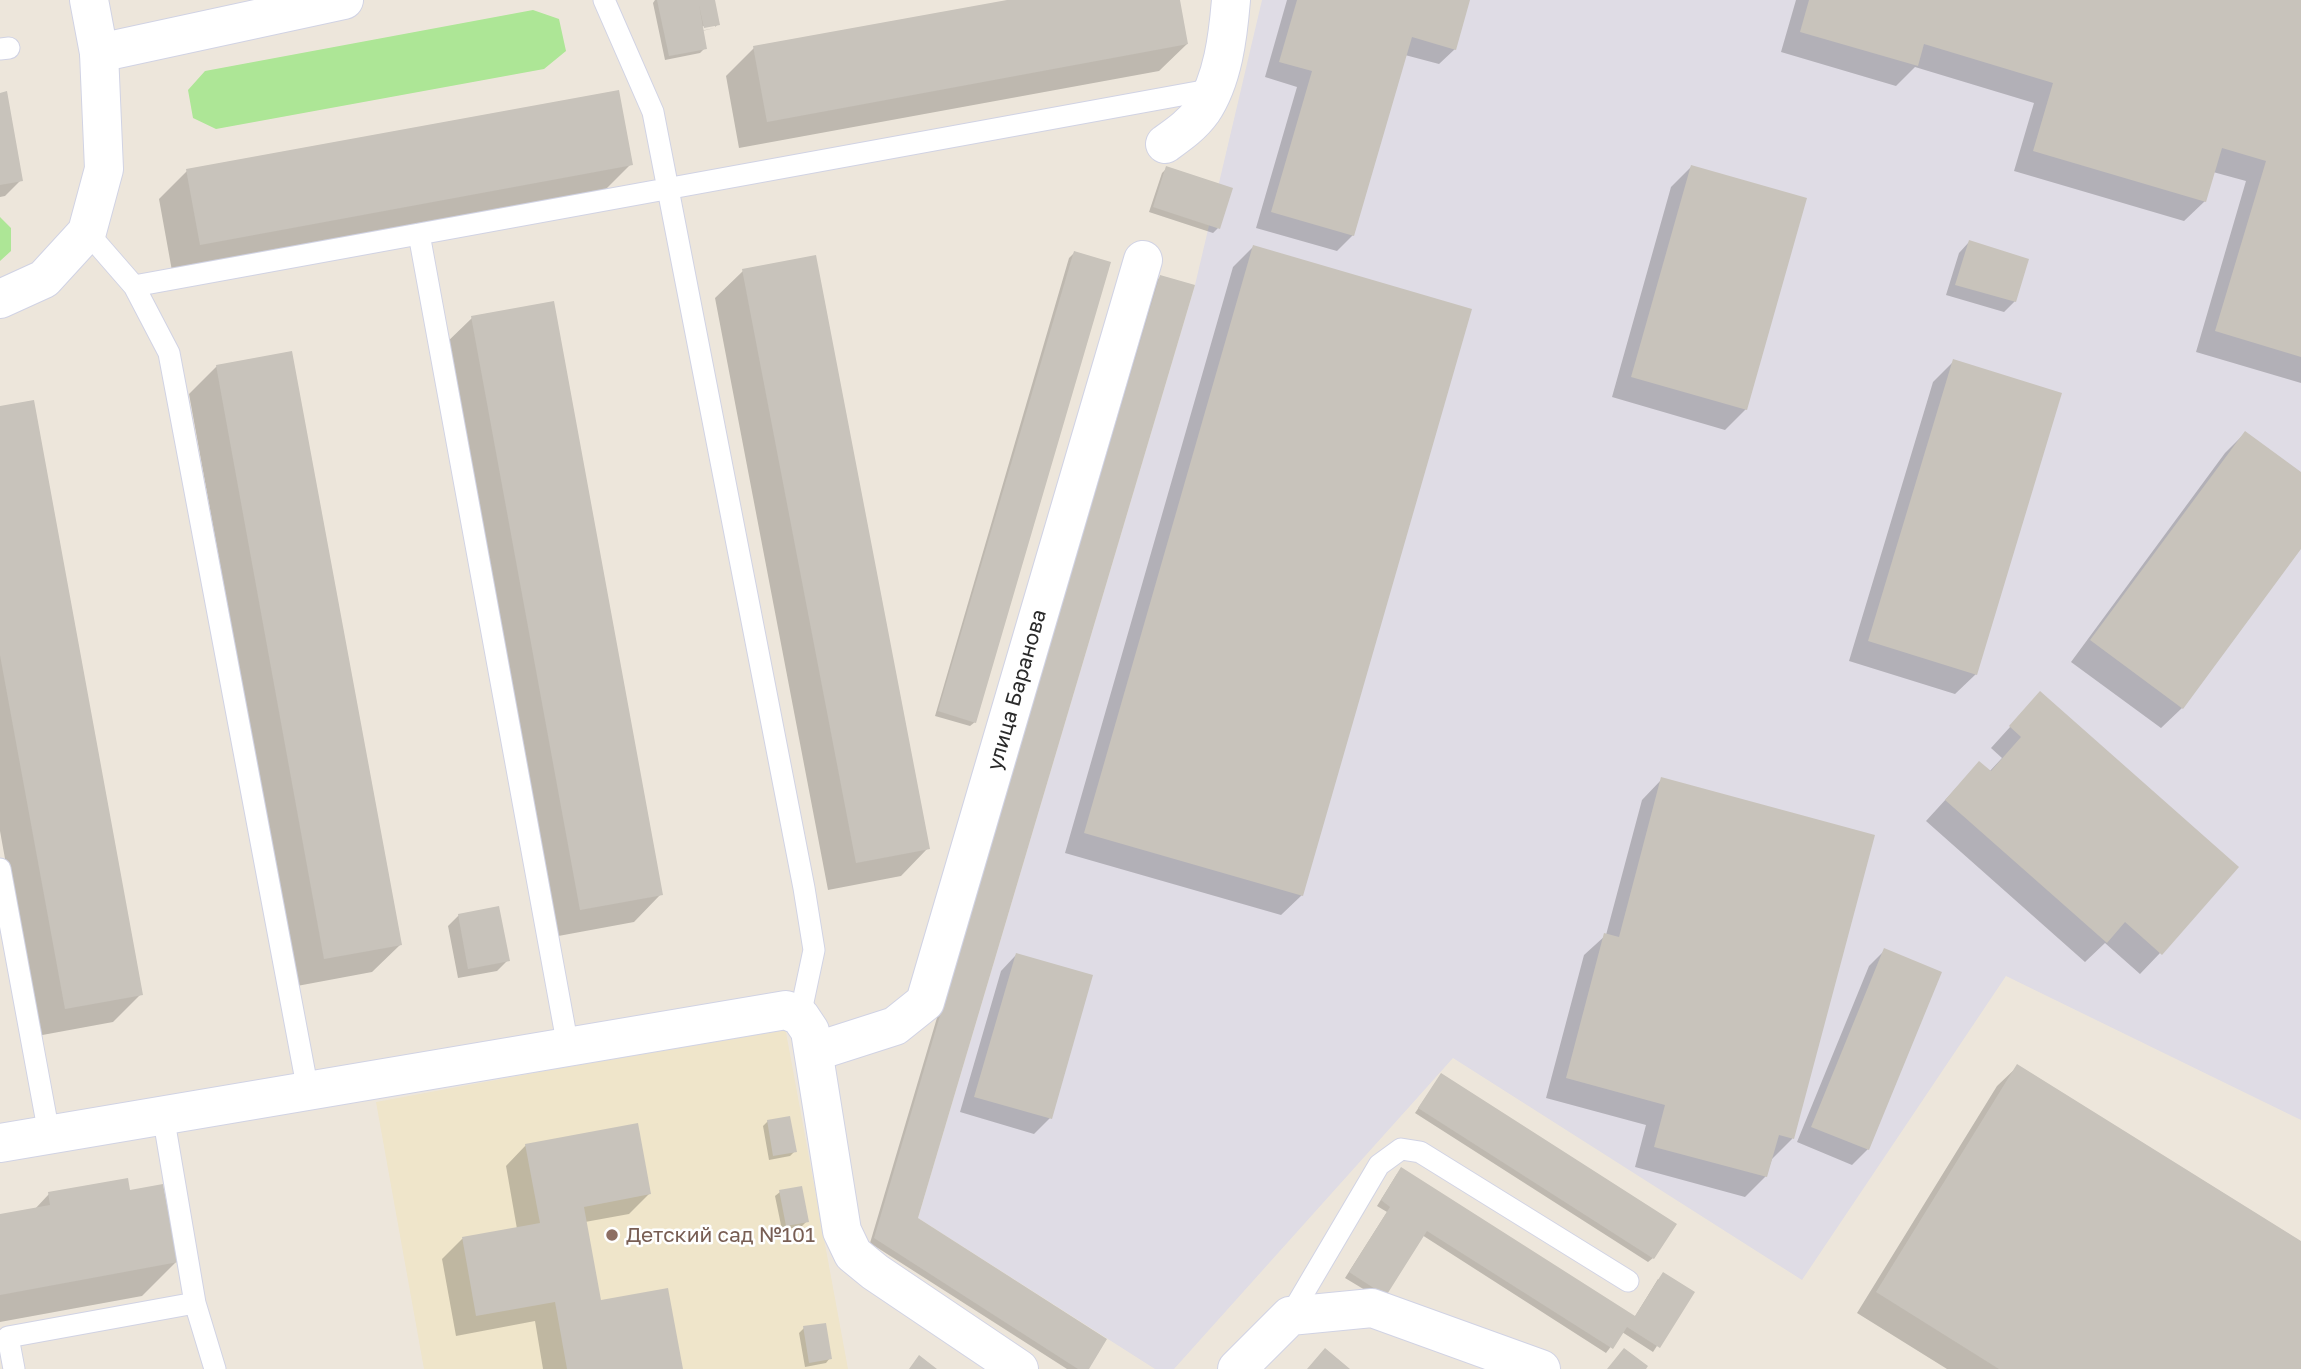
<!DOCTYPE html>
<meta charset="utf-8">
<style>
body{margin:0}
canvas{display:block;background:#ede6db}
</style>
<canvas width="2301" height="1369"></canvas>
<script>
const ctx = document.querySelector('canvas').getContext('2d');
ctx.lineJoin = 'round';
function fill(path, color) { ctx.fillStyle = color; ctx.fill(path, 'evenodd'); }
function strokePath(path, color, width, dash) { ctx.strokeStyle = color; ctx.lineWidth = width; ctx.lineCap = dash ? 'butt' : 'round'; ctx.setLineDash(dash || []); ctx.stroke(path); }
function label(font, color, halo, rows, align = 'center') {
  ctx.font = font + ' "Golos Text",sans-serif'; ctx.lineWidth = 5; ctx.setLineDash([]); ctx.textBaseline = 'middle'; ctx.strokeStyle = halo; ctx.fillStyle = color; for (const [text, x, y, turn = 0] of rows) {
    ctx.save(); ctx.translate(x, y); ctx.rotate((+turn || 0) * Math.PI / 180); ctx.textAlign = isNaN(turn) ? turn : align; if (halo) ctx.strokeText(text, 0, 0); ctx.fillText(text, 0, 0); ctx.restore();
  }
}
const industrial = new Path2D(`
 M 1262,0 L 2301,0 L 2301,1120 L 2006,976 L 1802,1280 L 1453,1058 L 1174,1369 L 1155,1369 L 918,1218 L 1195,285 Z`);
const education = new Path2D(`
 M 785,1027 L 848,1369 L 424,1369 L 376,1102 Z`);
const green = new Path2D(`
 M 533,10 L 559,19 L 566,51 L 544,69 L 216,129 L 193,118 L 188,90 L 205,71 Z
 M 0,217 L 11,228 L 11,251 L 0,261 Z`);
const shadow = new Path2D(`
 M 655,0 L 714,0 L 718,24 L 715,27 L 715,24 L 694,28 L 695,32 L 715,28 L 702,31 L 705,48 L 700,53 L 665,60 L 653,3 Z
 M 1016,0 L 1179,0 L 1187,44 L 1159,71 L 739,148 L 726,76 L 754,48 Z
 M 1287,0 L 1469,0 L 1455,49 L 1439,64 L 1405,55 L 1353,235 L 1337,251 L 1256,228 L 1297,87 L 1265,77 Z
 M 1796,0 L 2301,0 L 2301,383 L 2196,352 L 2246,181 L 2213,172 L 2205,201 L 2184,221 L 2014,171 L 2034,103 L 1915,67 L 1896,86 L 1781,52 Z
 M 0,94 L 21,180 L 5,196 L 0,197 Z
 M 631,164 L 603,192 L 172,271 L 159,199 L 187,171 Z
 M 1691,167 L 1746,409 L 1725,430 L 1612,397 L 1671,187 Z
 M 1167,168 L 1218,228 L 1213,233 L 1149,212 L 1162,173 Z
 M 1969,242 L 2015,301 L 2004,312 L 1946,295 L 1959,253 Z
 M 1253,247 L 1302,895 L 1281,915 L 1065,853 L 1233,267 Z
 M 1074,253 L 975,722 L 970,726 L 935,716 L 1069,258 Z
 M 743,271 L 928,848 L 901,876 L 828,890 L 715,298 Z
 M 1160,277 L 916,1218 L 1087,1369 L 1067,1369 L 870,1243 L 1156,281 Z
 M 472,318 L 661,894 L 634,922 L 553,937 L 444,345 Z
 M 1954,361 L 1976,674 L 1955,694 L 1849,661 L 1933,382 Z
 M 217,366 L 400,945 L 372,972 L 297,986 L 189,394 Z
 M 0,408 L 141,994 L 113,1022 L 37,1036 L 0,831 Z
 M 2245,433 L 2301,474 L 2301,546 L 2182,708 L 2161,728 L 2071,662 L 2225,453 Z
 M 2040,694 L 2160,953 L 2140,974 L 2105,943 L 2085,962 L 1926,821 L 1979,763 L 1989,772 L 2002,758 L 1991,748 Z
 M 1662,779 L 1873,836 L 1792,1139 L 1772,1159 L 1766,1176 L 1745,1197 L 1635,1167 L 1646,1125 L 1546,1098 L 1584,955 L 1606,935 L 1642,800 Z
 M 459,915 L 508,960 L 497,971 L 458,978 L 448,926 Z
 M 1885,950 L 1868,1149 L 1852,1165 L 1797,1142 L 1869,966 Z
 M 1016,955 L 1050,1118 L 1034,1134 L 960,1112 L 1001,971 Z
 M 2018,1066 L 2301,1243 L 2301,1369 L 1947,1369 L 1857,1313 L 1997,1086 Z
 M 1441,1075 L 1653,1258 L 1648,1262 L 1415,1113 Z
 M 768,1121 L 795,1151 L 790,1156 L 769,1160 L 763,1126 Z
 M 526,1145 L 649,1194 L 629,1214 L 585,1222 L 600,1302 L 680,1369 L 543,1369 L 535,1321 L 456,1336 L 442,1259 L 462,1239 L 517,1229 L 506,1166 Z
 M 1397,1174 L 1634,1318 L 1658,1279 L 1692,1293 L 1653,1352 L 1622,1332 L 1606,1353 L 1422,1235 L 1380,1299 L 1345,1278 L 1387,1212 L 1377,1206 Z
 M 129,1192 L 176,1262 L 142,1296 L 0,1322 L 0,1216 L 34,1210 L 49,1194 Z
 M 780,1192 L 807,1221 L 802,1226 L 782,1230 L 775,1196 Z
 M 804,1328 L 830,1358 L 826,1363 L 805,1367 L 799,1333 Z`);
const building = new Path2D(`
 M 657,0 L 715,0 L 720,25 L 704,28 L 699,5 L 707,49 L 669,56 Z
 M 1007,0 L 1180,0 L 1188,44 L 767,122 L 753,46 Z
 M 1297,0 L 1470,0 L 1456,50 L 1412,37 L 1354,236 L 1271,212 L 1312,71 L 1279,62 Z
 M 1809,0 L 2301,0 L 2301,357 L 2215,331 L 2266,161 L 2222,148 L 2206,202 L 2033,151 L 2053,83 L 1924,44 L 1918,66 L 1800,32 Z
 M 619,90 L 633,165 L 200,245 L 186,169 Z
 M 7,91 L 23,181 L 0,185 L 0,93 Z
 M 1691,165 L 1807,198 L 1747,410 L 1631,377 Z
 M 1166,166 L 1233,188 L 1220,229 L 1153,207 Z
 M 1969,240 L 2029,259 L 2016,302 L 1955,285 Z
 M 1253,245 L 1472,309 L 1303,896 L 1084,833 Z
 M 1074,251 L 1111,262 L 976,723 L 938,711 Z
 M 816,255 L 930,849 L 856,863 L 742,269 Z
 M 1160,275 L 1195,285 L 918,1218 L 1107,1339 L 1089,1369 L 1078,1369 L 874,1238 Z
 M 554,301 L 663,895 L 580,910 L 471,316 Z
 M 292,351 L 402,945 L 324,959 L 216,365 Z
 M 1953,359 L 2062,393 L 1977,675 L 1868,641 Z
 M 34,400 L 143,995 L 65,1009 L 0,655 L 0,406 Z
 M 2245,431 L 2301,472 L 2301,549 L 2183,709 L 2090,640 Z
 M 2040,691 L 2239,867 L 2162,955 L 2125,922 L 2107,943 L 1945,800 L 1979,761 L 1991,771 L 2021,737 L 2009,726 Z
 M 1661,777 L 1875,835 L 1794,1139 L 1779,1135 L 1767,1177 L 1654,1147 L 1665,1105 L 1566,1078 L 1604,933 L 1619,937 Z
 M 499,906 L 510,961 L 468,969 L 458,914 Z
 M 1884,948 L 1942,972 L 1869,1150 L 1811,1127 Z
 M 1016,953 L 1093,975 L 1052,1119 L 974,1097 Z
 M 2017,1064 L 2301,1241 L 2301,1369 L 1999,1369 L 1876,1292 Z
 M 1441,1073 L 1677,1224 L 1654,1259 L 1418,1108 Z
 M 790,1116 L 797,1152 L 773,1156 L 767,1120 Z
 M 638,1123 L 651,1194 L 584,1207 L 601,1300 L 668,1288 L 683,1369 L 567,1369 L 555,1302 L 476,1316 L 462,1237 L 540,1223 L 525,1144 Z
 M 1401,1167 L 1635,1316 L 1663,1272 L 1695,1292 L 1660,1348 L 1627,1327 L 1613,1349 L 1427,1231 L 1386,1296 L 1349,1272 L 1390,1207 L 1381,1200 Z
 M 128,1178 L 130,1190 L 163,1184 L 178,1262 L 0,1295 L 0,1214 L 50,1205 L 48,1192 Z
 M 802,1186 L 809,1222 L 786,1226 L 779,1190 Z
 M 826,1323 L 832,1359 L 809,1363 L 803,1326 Z
 M 1325,1348 L 1350,1369 L 1307,1369 Z
 M 1624,1348 L 1648,1366 L 1646,1369 L 1607,1369 Z
 M 919,1355 L 937,1369 L 909,1369 Z`);
const lane = new Path2D(`
 M 604,0 L 653,112 L 804,888 L 814,950 L 800,1016
 M 0,49 L 9,48
 M 87,232 L 134,286 L 169,353 L 308,1091
 M 419,234 L 568,1047
 M 134,286 L 1214,89
 M 0,869 L 49,1134
 M 163,1115 L 195,1303 L 215,1369
 M 1290,1316 L 1379,1165 L 1401,1149 L 1420,1152 L 1628,1281
 M 14,1369 L 8,1337 L 195,1303`);
const street = new Path2D(`
 M 99,53 L 344,0
 M 1165,144 C 1179,134 1192,125 1202,111 C 1223,80 1228,36 1231,0
 M 814,1052 L 895,1026 L 925,1002 L 1143,260
 M 0,1143 L 786,1010 L 800,1016 L 810,1031 L 842,1231 L 853,1254 L 875,1272 L 1019,1369
 M 1237,1369 L 1290,1316 L 1372,1308 L 1541,1369`);
const secondary = new Path2D(`
 M 0,299 L 44,279 L 87,232 L 104,169 L 99,53 L 89,0`);
const markers = [
 [612,1235,7,"#8d6e63"]
];
const streetNames = [
 ["улица Баранова",1017,690,-74]
];
const educationNames = [
 ["Детский сад №101",626,1235]
];
fill(industrial, '#dfdce5');
fill(education, '#efe5ca');
fill(green, '#ade696');
fill(shadow, '#0003');
fill(building, '#c8c3bb');
strokePath(lane, '#d1d3e4', 23);
strokePath(street, '#d1d3e4', 40);
strokePath(secondary, '#d1d3e4', 40);
strokePath(lane, '#fff', 21);
strokePath(street, '#fff', 38);
strokePath(secondary, '#fff', 38);
for (const [x, y, r, color] of markers) { const dot = new Path2D(); dot.arc(x, y, r, 0, 2 * Math.PI); ctx.fillStyle = color; ctx.fill(dot); strokePath(dot, '#fff', 2.5); }
label('21px', '#2a2a2a', '#fff', streetNames);
label('21px', '#785e54', '#fff', educationNames, 'left');
</script>
